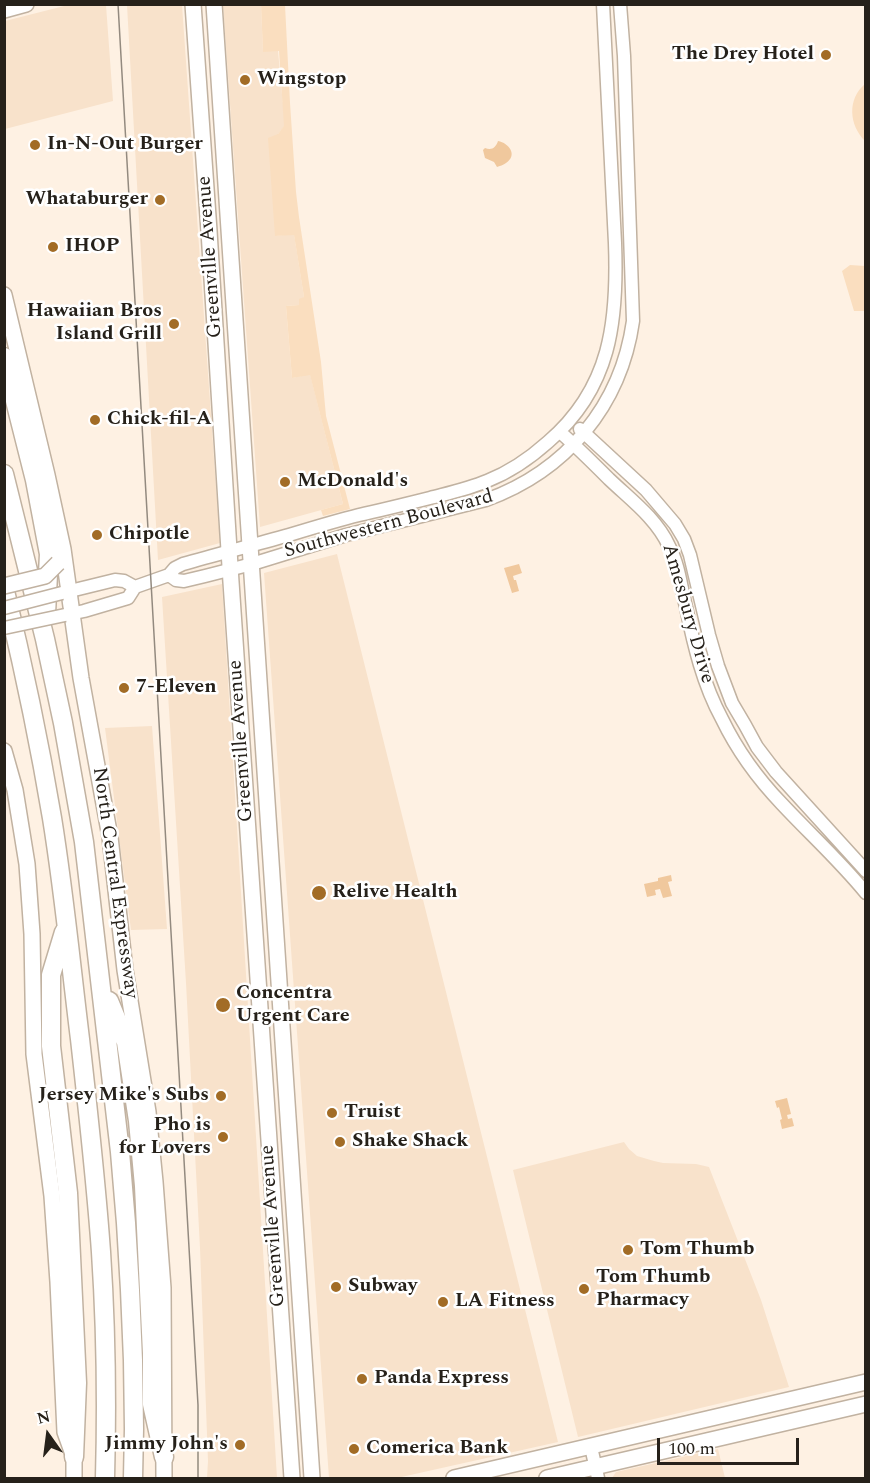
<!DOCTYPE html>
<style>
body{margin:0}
#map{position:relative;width:870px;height:1483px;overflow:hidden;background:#fef1e3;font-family:Spectral,serif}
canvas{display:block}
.frame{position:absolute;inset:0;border:6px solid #26211a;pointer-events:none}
.north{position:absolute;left:18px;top:1405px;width:60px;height:60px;-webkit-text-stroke:4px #fff;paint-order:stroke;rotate:346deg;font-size:16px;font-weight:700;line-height:24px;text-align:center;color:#26211a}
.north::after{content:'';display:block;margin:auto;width:21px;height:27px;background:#26211a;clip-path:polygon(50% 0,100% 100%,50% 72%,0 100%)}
.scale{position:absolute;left:657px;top:1438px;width:142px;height:27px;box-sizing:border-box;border:3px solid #26211a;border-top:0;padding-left:8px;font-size:18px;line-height:21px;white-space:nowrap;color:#26211a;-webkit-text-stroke:4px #fff;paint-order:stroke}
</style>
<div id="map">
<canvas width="870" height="1483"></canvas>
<div class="frame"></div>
<div class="north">N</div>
<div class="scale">100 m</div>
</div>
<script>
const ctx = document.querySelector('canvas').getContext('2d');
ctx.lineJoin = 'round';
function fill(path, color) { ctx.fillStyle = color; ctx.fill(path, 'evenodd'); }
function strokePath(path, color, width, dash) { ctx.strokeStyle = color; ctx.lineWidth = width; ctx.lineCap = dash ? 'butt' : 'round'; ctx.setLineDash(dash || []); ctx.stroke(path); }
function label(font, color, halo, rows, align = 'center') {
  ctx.font = font + ' Spectral,serif'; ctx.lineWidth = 5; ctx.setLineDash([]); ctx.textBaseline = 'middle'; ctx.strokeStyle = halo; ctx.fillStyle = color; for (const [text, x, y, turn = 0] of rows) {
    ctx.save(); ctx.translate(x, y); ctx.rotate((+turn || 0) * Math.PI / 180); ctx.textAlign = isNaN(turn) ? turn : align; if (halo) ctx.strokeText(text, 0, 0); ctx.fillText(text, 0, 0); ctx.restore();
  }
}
const built = new Path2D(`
 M 72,4 L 106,5 L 113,101 L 5,129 L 5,21 Z
 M 127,5 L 182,5 L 220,543 L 158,560 Z
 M 223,5 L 261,5 L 263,51 L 278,51 L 285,126 L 278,134 L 275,236 L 294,234 L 304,297 L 299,305 L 286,306 L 292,378 L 310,374 L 343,504 L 260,527 Z
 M 337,554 L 558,1442 L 397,1478 L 329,1478 L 264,573 Z
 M 222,584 L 277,1478 L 207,1478 L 208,1461 L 200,1248 L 186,983 L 162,597 Z
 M 152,726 L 167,929 L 131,930 L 105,728 Z
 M 624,1142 L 629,1149 L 637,1156 L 654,1161 L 663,1163 L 696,1164 L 709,1167 L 761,1300 L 789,1387 L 578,1437 L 513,1170 Z
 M 718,1449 L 725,1478 L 612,1478 L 616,1472 Z`);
const green = new Path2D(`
 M 261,5 L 285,5 L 290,103 L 296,192 L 299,217 L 321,362 L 326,416 L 350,509 L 323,516 L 321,510 L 343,504 L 310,375 L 292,378 L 286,306 L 299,305 L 299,299 L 304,297 L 294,235 L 275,236 L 268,138 L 278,134 L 284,126 L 279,51 L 263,52 Z
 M 865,84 L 865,141 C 849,125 847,99 865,84 Z
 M 850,265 L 865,266 L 865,311 L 854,311 L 842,271 Z`);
const water = new Path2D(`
 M 498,141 C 509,143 518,155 506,163 C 504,165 499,166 497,167 L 494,162 L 485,158 L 483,150 L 485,148 C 492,151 496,147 498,141 Z
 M 519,564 L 522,573 L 513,576 L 514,580 L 516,580 L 519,591 L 512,593 L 504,568 Z
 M 671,875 L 672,881 L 668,882 L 672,896 L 663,898 L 660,889 L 655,890 L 656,895 L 647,897 L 644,884 L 658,881 L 658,878 Z
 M 787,1098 L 791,1114 L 787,1115 L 788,1119 L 792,1118 L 794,1126 L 782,1129 L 780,1120 L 782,1119 L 779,1107 L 777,1108 L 775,1101 Z`);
const minor = new Path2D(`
 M 580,429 L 646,490 L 675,524 L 684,539 L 690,555 L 709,635 L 718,666 L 732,703 L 745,725 L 757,747 L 776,772 L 866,871
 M 560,432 C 577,447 593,463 609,479 C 631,500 656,518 669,546 C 679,565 681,587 686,607 C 694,646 703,684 722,719 C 737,750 758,779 782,804 C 810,834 840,861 866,893
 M 169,575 L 176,580 L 184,581 L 205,576 L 252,564 L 346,535 L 486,500 C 566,471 621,406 633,321 L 624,56 L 620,4
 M 62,593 L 115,580 L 124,581 L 135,587
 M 65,615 L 84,611 L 128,598 L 135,587 L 169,575 L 175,568 L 183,564 C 218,554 254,545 289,535 C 312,528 335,521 359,515 C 382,510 406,504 430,498 C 449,493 468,489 487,481 C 510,472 529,459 548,442 C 611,388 618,321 615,243 L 603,4
 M 591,1447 L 598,1478`);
const major = new Path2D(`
 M 193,4 L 209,231 L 231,582 L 292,1478
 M 214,4 L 312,1478
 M 4,10 L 26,4
 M 4,295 L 47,475 L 63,549 L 81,678 L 110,837 L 125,970 L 148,1112 L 155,1182 L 163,1288 L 164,1478
 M 4,751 L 15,790 L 27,864 L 32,934 L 34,1054 L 52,1196 L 58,1282 L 65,1432 L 74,1457 L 74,1478
 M 454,1478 L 866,1382
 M 547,1478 L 866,1404`);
const highway = new Path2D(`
 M 4,357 L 35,480 L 49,554 L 46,614
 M 4,474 L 45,639 L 63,723 L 84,842 L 120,1152 L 126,1223 L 130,1290 L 133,1360 L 134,1429 L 133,1478
 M 4,587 C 23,664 39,741 52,818 C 64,892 71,966 80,1039 C 88,1110 96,1181 101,1252 C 106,1327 107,1403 105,1478
 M 64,932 L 51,975 L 51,1046 L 68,1193 L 77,1383 L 74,1457
 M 109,1001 L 126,1042 L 138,1121 L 144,1186 L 152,1353 L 152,1404 L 164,1457`);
const tram = new Path2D(`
 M 118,4 L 198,1405 L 198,1478`);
const minorBridge = new Path2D(`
 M 4,608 L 62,593
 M 4,628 L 65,615`);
const majorBridge = new Path2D(`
 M 4,586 L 45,576 L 58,563`);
const markers = [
 [826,55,6,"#a26c26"],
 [245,80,6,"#a26c26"],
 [35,145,6,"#a26c26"],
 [160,200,6,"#a26c26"],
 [53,247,6,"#a26c26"],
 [174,324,6,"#a26c26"],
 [95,420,6,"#a26c26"],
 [285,482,6,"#a26c26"],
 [97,535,6,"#a26c26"],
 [124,688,6,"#a26c26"],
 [319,893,8,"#a26c26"],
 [223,1005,8,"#a26c26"],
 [221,1096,6,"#a26c26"],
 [332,1113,6,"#a26c26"],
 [223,1137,6,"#a26c26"],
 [340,1142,6,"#a26c26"],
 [628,1250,6,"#a26c26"],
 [336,1287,6,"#a26c26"],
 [584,1289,6,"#a26c26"],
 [443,1302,6,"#a26c26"],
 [362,1379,6,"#a26c26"],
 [240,1445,6,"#a26c26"],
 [354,1449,6,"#a26c26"]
];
const poiNames = [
 ["The Drey Hotel",814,55,"right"],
 ["Wingstop",257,80],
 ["In-N-Out Burger",47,145],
 ["Whataburger",148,200,"right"],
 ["IHOP",65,247],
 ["Hawaiian Bros",162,312,"right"],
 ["Island Grill",162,335,"right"],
 ["Chick-fil-A",107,420],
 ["McDonald's",297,482],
 ["Chipotle",109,535],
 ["7-Eleven",136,688],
 ["Relive Health",332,893],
 ["Concentra",236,994],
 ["Urgent Care",236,1017],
 ["Jersey Mike's Subs",209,1096,"right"],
 ["Truist",344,1113],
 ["Pho is",211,1126,"right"],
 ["for Lovers",211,1149,"right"],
 ["Shake Shack",352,1142],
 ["Tom Thumb",640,1250],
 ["Tom Thumb",596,1278],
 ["Pharmacy",596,1301],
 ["Subway",348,1287],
 ["LA Fitness",455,1302],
 ["Panda Express",374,1379],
 ["Jimmy John's",228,1445,"right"],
 ["Comerica Bank",366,1449]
];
const streetNames = [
 ["Greenville Avenue",211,257,-94],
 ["Southwestern Boulevard",389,525,-15],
 ["Amesbury Drive",687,614,74],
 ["Greenville Avenue",242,741,-94],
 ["North Central Expressway",114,883,82],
 ["Greenville Avenue",274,1226,-94]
];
fill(built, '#f8e2cb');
fill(green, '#fadebf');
fill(water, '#f0c89d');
strokePath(minor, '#c1b2a1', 15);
strokePath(major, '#c1b2a1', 18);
strokePath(highway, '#c1b2a1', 21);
strokePath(minor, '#fff', 12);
strokePath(major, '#fff', 15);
strokePath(highway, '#fff', 18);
strokePath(tram, '#938a7f', 1.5);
strokePath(minorBridge, '#c1b2a1', 15, []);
strokePath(majorBridge, '#c1b2a1', 18, []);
strokePath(minorBridge, '#fff', 12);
strokePath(majorBridge, '#fff', 15);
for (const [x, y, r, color] of markers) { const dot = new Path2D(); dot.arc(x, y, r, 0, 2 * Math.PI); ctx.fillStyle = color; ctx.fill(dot); strokePath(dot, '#fff', 2); }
label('bold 20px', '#26211a', '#fff', poiNames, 'left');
label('20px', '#26211a', '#fff', streetNames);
</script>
